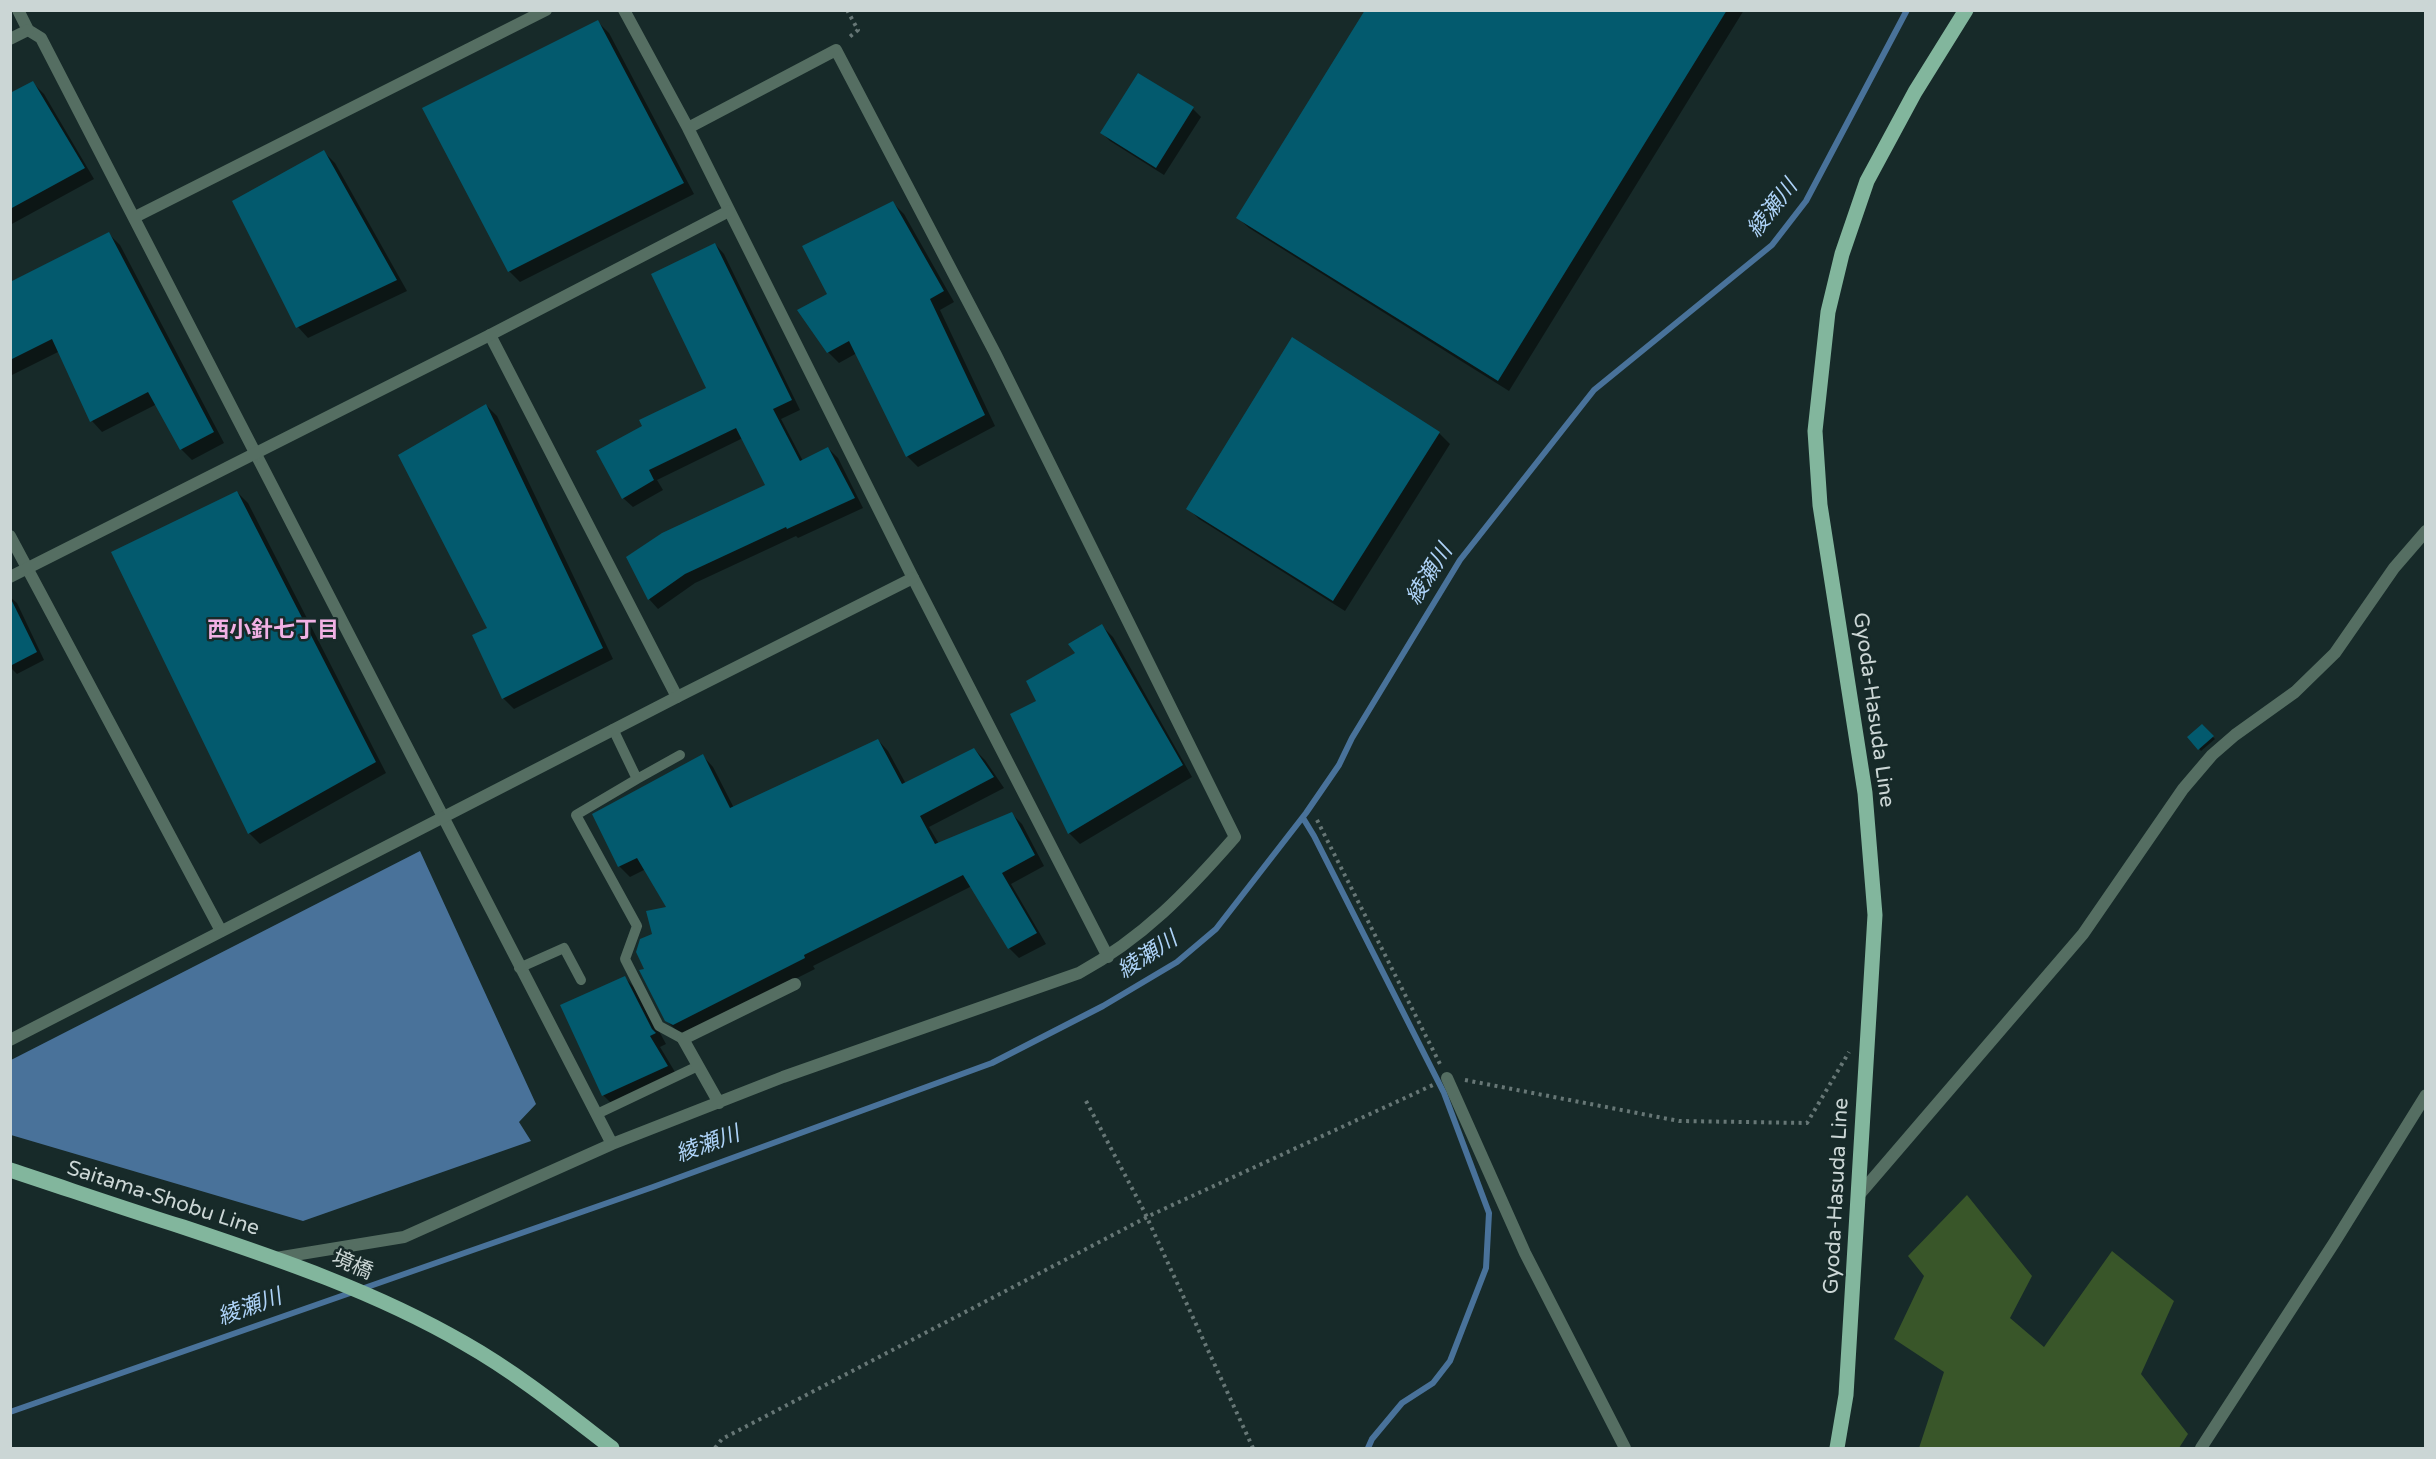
<!DOCTYPE html>
<meta charset="utf-8">
<style>
body{margin:0}
#map{position:relative;width:2436px;height:1459px;overflow:hidden;background:#172a29;font-family:"Varela Round",sans-serif}
canvas{display:block}
.frame{position:absolute;inset:0;border:12px solid #cbd6d5;pointer-events:none}
</style>
<div id="map">
<canvas width="2436" height="1459"></canvas>
<div class="frame"></div>
</div>
<script>
const ctx = document.querySelector('canvas').getContext('2d');
ctx.lineJoin = 'round';
function fill(path, color) { ctx.fillStyle = color; ctx.fill(path, 'evenodd'); }
function strokePath(path, color, width, dash) { ctx.strokeStyle = color; ctx.lineWidth = width; ctx.lineCap = dash ? 'butt' : 'round'; ctx.setLineDash(dash || []); ctx.stroke(path); }
function label(font, color, halo, rows, align = 'center') {
  ctx.font = font + ' "Varela Round","Noto Sans JP",sans-serif'; ctx.lineWidth = 5; ctx.setLineDash([]); ctx.textBaseline = 'middle'; ctx.strokeStyle = halo; ctx.fillStyle = color; for (const [text, x, y, turn = 0] of rows) {
    ctx.save(); ctx.translate(x, y); ctx.rotate((+turn || 0) * Math.PI / 180); ctx.textAlign = isNaN(turn) ? turn : align; if (halo) ctx.strokeText(text, 0, 0); ctx.fillText(text, 0, 0); ctx.restore();
  }
}
const forest = new Path2D(`
 M 1967,1195 L 2032,1276 L 2010,1318 L 2044,1347 L 2112,1251 L 2174,1301 L 2141,1374 L 2188,1434 L 2179,1448 L 1919,1448 L 1944,1372 L 1894,1339 L 1924,1276 L 1908,1256 Z`);
const water = new Path2D(`
 M 420,851 L 536,1104 L 519,1122 L 531,1141 L 303,1221 L 11,1135 L 11,1060 Z`);
const shadow = new Path2D(`
 M 1367,10 L 1744,10 L 1509,391 L 1249,228 L 1238,218 Z
 M 598,22 L 609,33 L 694,194 L 520,282 L 509,271 Z
 M 33,83 L 44,94 L 94,179 L 10,225 L 10,94 Z
 M 1193,109 L 1201,117 L 1164,175 L 1110,141 L 1102,133 Z
 M 324,152 L 335,163 L 407,291 L 308,338 L 298,327 Z
 M 893,203 L 904,214 L 954,302 L 940,310 L 995,426 L 918,467 L 907,456 L 857,353 L 839,363 L 828,352 L 829,295 Z
 M 109,234 L 120,245 L 224,443 L 192,460 L 181,449 L 157,404 L 102,432 L 92,421 L 60,351 L 10,376 L 10,283 Z
 M 715,244 L 724,254 L 800,410 L 781,419 L 803,461 L 828,448 L 838,458 L 863,508 L 798,538 L 796,536 L 695,583 L 658,609 L 649,599 L 767,486 L 743,438 L 657,480 L 663,490 L 633,507 L 623,498 L 708,388 Z
 M 486,405 L 497,416 L 613,659 L 514,709 L 503,698 L 489,629 Z
 M 1439,433 L 1450,444 L 1345,611 L 1199,519 L 1188,508 Z
 M 237,492 L 248,503 L 386,773 L 260,844 L 249,833 Z
 M 10,597 L 17,603 L 44,660 L 17,674 L 10,667 Z
 M 1102,626 L 1113,637 L 1192,777 L 1080,844 L 1069,833 L 1038,701 Z
 M 2202,726 L 2215,739 L 2201,751 L 2189,737 Z
 M 878,740 L 888,751 L 906,784 L 974,749 L 985,760 L 1004,788 L 929,827 L 939,844 L 1012,814 L 1022,824 L 1044,866 L 1011,884 L 1046,944 L 1019,958 L 1009,948 L 972,886 L 813,966 L 815,969 L 684,1035 L 677,1031 L 666,1020 L 646,969 L 654,935 L 668,908 L 646,869 L 630,877 L 619,866 L 703,756 L 713,767 L 734,808 Z
 M 625,978 L 636,989 L 666,1044 L 660,1047 L 678,1077 L 614,1106 L 603,1095 Z`);
const stream = new Path2D(`
 M 1303,818 L 1314,836 L 1444,1093 L 1489,1213 L 1486,1268 L 1450,1361 L 1433,1383 L 1402,1403 L 1372,1439 L 1368,1448
 M 10,1412 L 653,1187 L 992,1063 L 1103,1006 L 1177,962 L 1216,929 L 1306,813 L 1339,765 L 1352,738 L 1460,560 L 1594,390 L 1772,245 L 1806,201 L 1907,10`);
const building = new Path2D(`
 M 1365,10 L 1727,10 L 1498,381 L 1236,218 Z
 M 598,20 L 684,183 L 508,272 L 422,108 Z
 M 1138,73 L 1194,107 L 1156,168 L 1100,133 Z
 M 33,81 L 85,168 L 10,209 L 10,93 Z
 M 324,150 L 397,280 L 296,328 L 232,201 Z
 M 893,201 L 944,291 L 930,299 L 985,415 L 906,457 L 849,341 L 827,353 L 797,310 L 827,294 L 802,246 Z
 M 109,232 L 214,432 L 180,450 L 148,392 L 90,422 L 52,339 L 10,360 L 10,282 Z
 M 715,243 L 792,400 L 773,409 L 800,461 L 828,447 L 855,498 L 787,529 L 786,527 L 685,574 L 648,600 L 626,557 L 662,533 L 765,485 L 736,428 L 649,470 L 654,480 L 622,499 L 596,451 L 642,426 L 639,420 L 706,388 L 651,274 Z
 M 1292,337 L 1440,432 L 1333,601 L 1186,509 Z
 M 486,404 L 603,648 L 502,699 L 472,635 L 487,628 L 398,455 Z
 M 237,491 L 376,762 L 248,834 L 111,552 Z
 M 10,597 L 37,652 L 10,666 Z
 M 1102,624 L 1183,765 L 1068,834 L 1010,714 L 1036,701 L 1026,681 L 1075,653 L 1068,644 Z
 M 2202,724 L 2214,736 L 2198,750 L 2187,737 Z
 M 878,739 L 902,784 L 974,748 L 994,777 L 920,816 L 935,844 L 1012,812 L 1035,855 L 1002,873 L 1037,933 L 1008,949 L 963,875 L 804,955 L 805,958 L 673,1025 L 665,1021 L 639,970 L 644,969 L 636,952 L 640,939 L 652,934 L 646,911 L 666,907 L 637,858 L 618,867 L 592,814 L 703,754 L 730,808 Z
 M 625,976 L 652,1029 L 656,1033 L 650,1036 L 668,1066 L 602,1096 L 560,1005 Z`);
const path = new Path2D(`
 M 847,10 L 858,30 L 847,39
 M 1317,820 L 1440,1064
 M 1465,1080 L 1679,1121 L 1807,1123 L 1849,1052
 M 1086,1101 L 1144,1211 L 1253,1448
 M 715,1448 L 722,1439 L 1153,1214 L 1433,1085`);
const service = new Path2D(`
 M 613,729 L 637,779 L 576,815 L 637,926 L 625,959 L 659,1026 L 683,1039
 M 637,779 L 680,755
 M 519,968 L 564,948 L 581,980
 M 597,1114 L 698,1066`);
const minor = new Path2D(`
 M 18,10 L 28,30 L 41,38 C 234,405 419,777 612,1144 L 783,1077 L 1079,973 C 1143,938 1187,892 1235,837 L 995,353 L 836,50 L 688,128
 M 624,10 L 688,128 L 913,578 L 1108,957
 M 135,217 L 546,10
 M 490,335 L 677,697
 M 10,536 L 221,931
 M 1447,1078 L 1525,1253 L 1625,1448
 M 719,1103 L 683,1039 L 795,984
 M 1858,1196 L 2083,934 L 2183,789 L 2212,755 L 2235,735 L 2295,692 L 2335,653 L 2394,568 L 2426,531
 M 276,1258 L 404,1237 L 612,1144
 M 2201,1448 L 2334,1243 L 2426,1095`);
const tertiary = new Path2D(`
 M 10,39 L 28,30
 M 10,577 L 490,335 L 729,211
 M 10,1040 L 677,697 L 913,578`);
const primary = new Path2D(`
 M 10,1170 C 68,1189 125,1209 183,1227 C 279,1259 376,1292 464,1343 C 517,1373 564,1411 612,1448
 M 1837,1448 L 1846,1395 L 1875,915 L 1865,793 L 1820,505 L 1815,431 L 1828,312 L 1842,254 L 1867,181 L 1915,92 L 1966,10`);
const streetNames = [
 ["Gyoda-Hasuda Line",1873,710,82],
 ["Gyoda-Hasuda Line",1837,1196,-87],
 ["Saitama-Shobu Line",163,1199,18],
 ["境橋",352,1266,23]
];
const waterNames = [
 ["綾瀬川",1773,209,-52],
 ["綾瀬川",1430,575,-58],
 ["綾瀬川",1148,956,-33],
 ["綾瀬川",708,1145,-20],
 ["綾瀬川",250,1308,-20]
];
const neighbourhoodNames = [
 ["西小針七丁目",273,631]
];
fill(forest, '#395629');
fill(water, '#49729a');
fill(shadow, '#0007');
strokePath(stream, '#49729a', 6);
fill(building, '#035a6e');
strokePath(path, '#677776', 4, [3, 4.5]);
strokePath(service, '#556e62', 10);
strokePath(minor, '#556e62', 12);
strokePath(tertiary, '#556e62', 12);
strokePath(primary, '#82b69d', 15);
label('21px', '#cbd6d5', '#172a29', streetNames);
label('italic 22px', '#aed3f8', '#172a29', waterNames);
label('bold 22px', '#f1b1e5', '#172a29', neighbourhoodNames);
</script>
